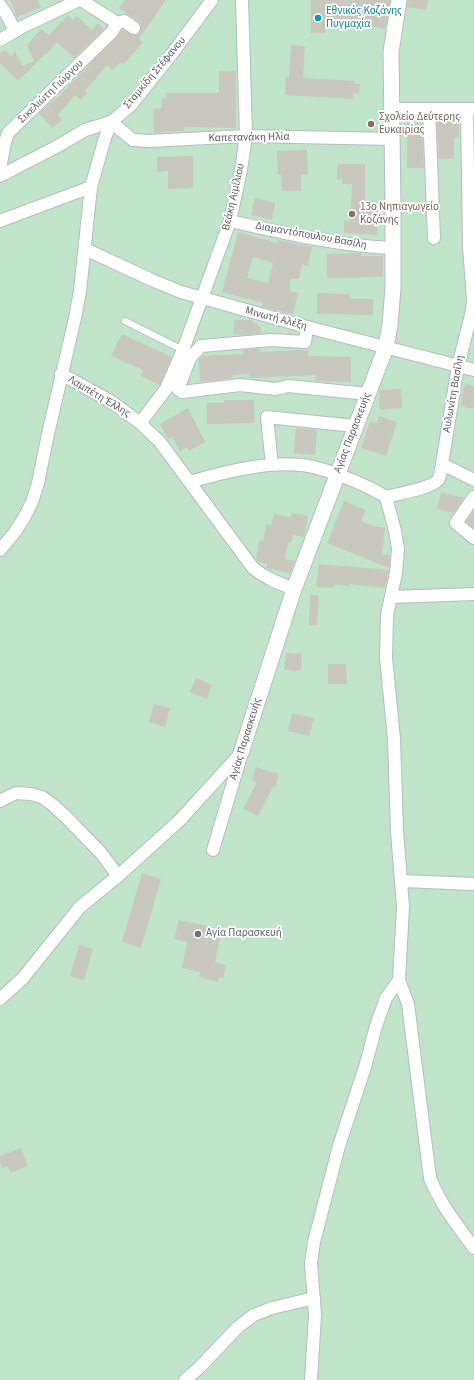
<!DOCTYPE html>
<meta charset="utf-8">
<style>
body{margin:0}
canvas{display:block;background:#edede3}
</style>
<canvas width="474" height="1380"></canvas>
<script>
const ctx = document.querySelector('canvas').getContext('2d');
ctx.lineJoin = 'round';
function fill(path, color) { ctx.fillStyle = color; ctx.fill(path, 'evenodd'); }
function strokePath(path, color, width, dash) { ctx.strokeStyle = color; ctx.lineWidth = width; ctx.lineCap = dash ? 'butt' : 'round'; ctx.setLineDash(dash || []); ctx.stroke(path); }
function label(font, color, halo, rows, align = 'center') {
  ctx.font = font + ' "Source Sans 3",sans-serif'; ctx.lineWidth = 3.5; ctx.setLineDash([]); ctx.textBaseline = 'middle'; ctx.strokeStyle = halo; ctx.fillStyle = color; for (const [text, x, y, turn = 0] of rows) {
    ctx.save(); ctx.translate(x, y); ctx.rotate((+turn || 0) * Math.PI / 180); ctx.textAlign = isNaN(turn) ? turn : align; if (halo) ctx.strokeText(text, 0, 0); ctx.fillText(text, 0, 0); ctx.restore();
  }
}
const green = new Path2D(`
 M 0,0 L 474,0 L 474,1380 L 0,1380 Z`);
const building = new Path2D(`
 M 10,0 L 38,0 L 41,7 L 17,17 Z
 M 125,0 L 166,0 L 139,39 L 143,42 L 123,65 L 120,62 L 113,70 L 107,65 L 85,91 L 87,93 L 81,100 L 75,95 L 58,115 L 62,120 L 52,128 L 39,113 L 59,96 L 72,82 L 117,37 L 123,29 L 133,35 L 138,35 L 140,32 L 141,25 L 139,22 L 119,8 Z
 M 311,0 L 390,0 L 385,29 L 325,18 L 325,33 L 311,33 Z
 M 408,0 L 428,0 L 426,10 L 407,7 Z
 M 68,15 L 73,20 L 77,16 L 92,30 L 98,23 L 104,29 L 74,58 L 57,42 L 46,54 L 45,54 L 18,81 L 0,63 L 0,54 L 4,50 L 11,56 L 15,52 L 23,66 L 34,61 L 27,45 L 41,29 L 49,35 Z
 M 291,45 L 305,46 L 303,78 L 355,81 L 355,84 L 360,84 L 359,94 L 353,93 L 353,99 L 285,95 L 286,77 L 289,77 Z
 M 219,71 L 236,71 L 236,128 L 184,127 L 184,131 L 154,133 L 153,109 L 162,108 L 161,99 L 167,98 L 166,93 L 219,93 Z
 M 437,116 L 459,116 L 459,138 L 454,138 L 454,159 L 438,159 Z
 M 407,123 L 422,124 L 424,168 L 407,168 Z
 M 307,150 L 308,175 L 301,175 L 301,191 L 282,191 L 281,175 L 278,175 L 277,151 Z
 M 193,156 L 193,188 L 168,189 L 168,171 L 157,172 L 157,157 Z
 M 337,164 L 365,164 L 365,200 L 371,200 L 370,209 L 378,209 L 377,235 L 344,233 L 344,221 L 350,221 L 352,184 L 342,184 L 342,179 L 337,180 Z
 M 255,198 L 275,203 L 272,220 L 251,215 Z
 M 238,232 L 278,243 L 279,240 L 312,247 L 308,266 L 302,264 L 299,279 L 290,279 L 290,292 L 298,293 L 293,314 L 262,307 L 263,303 L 222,292 ZM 253,257 L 273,263 L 268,283 L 247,278 Z
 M 361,253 L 361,256 L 383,256 L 383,277 L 327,278 L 327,254 Z
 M 317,293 L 350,294 L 350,299 L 373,299 L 373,315 L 317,314 Z
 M 234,320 L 251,320 L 261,328 L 261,333 L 240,335 L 240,334 L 233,334 Z
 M 122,334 L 172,357 L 160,385 L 141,376 L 143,370 L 111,356 Z
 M 260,348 L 260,352 L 308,350 L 308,356 L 351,357 L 351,382 L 315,381 L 316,375 L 249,378 L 249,374 L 232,375 L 233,378 L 200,382 L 199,360 L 202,356 L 243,354 L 243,350 Z
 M 465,384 L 474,386 L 474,409 L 460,406 Z
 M 401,389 L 402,408 L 380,410 L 379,390 Z
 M 224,400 L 254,400 L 255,423 L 207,424 L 207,403 L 224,403 Z
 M 188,408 L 205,442 L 189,451 L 187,447 L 180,451 L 172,437 L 168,439 L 160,424 Z
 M 379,416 L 397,422 L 386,456 L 361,448 L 370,421 L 377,423 Z
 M 296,428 L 317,430 L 315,455 L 294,453 Z
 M 441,492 L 464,498 L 454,513 L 437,509 Z
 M 344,501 L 366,510 L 361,521 L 374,526 L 385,528 L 382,555 L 390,555 L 389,568 L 327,543 Z
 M 474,510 L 474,528 L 466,522 Z
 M 292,513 L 308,516 L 304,537 L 293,535 L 291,543 L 288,543 L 285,559 L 295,561 L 290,573 L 266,568 L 267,564 L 258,562 L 256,559 L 259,540 L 263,541 L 266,524 L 271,525 L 274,514 L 291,517 Z
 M 319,564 L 389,570 L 385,588 L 350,584 L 350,586 L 335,585 L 334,588 L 316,587 Z
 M 310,595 L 319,595 L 317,625 L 309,625 Z
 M 286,653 L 302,654 L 301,671 L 284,670 Z
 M 328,664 L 346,664 L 347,684 L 328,684 Z
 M 196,678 L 212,685 L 207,699 L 190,692 Z
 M 154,704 L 170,708 L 165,727 L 149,722 Z
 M 292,713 L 314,718 L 309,736 L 288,731 Z
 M 256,767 L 279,774 L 275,788 L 273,787 L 258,816 L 243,809 L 257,782 L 252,781 Z
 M 142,873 L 161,879 L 141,948 L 122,942 Z
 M 179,920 L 222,929 L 215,962 L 226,965 L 223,978 L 219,977 L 218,982 L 199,977 L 200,972 L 182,968 L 187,942 L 174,939 Z
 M 79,945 L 93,949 L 84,980 L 70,976 Z
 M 21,1148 L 28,1166 L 10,1173 L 8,1166 L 2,1168 L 0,1162 L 0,1156 Z`);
const service = new Path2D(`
 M 125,321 L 183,350`);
const minor = new Path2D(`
 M 81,0 L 117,23 L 124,21 L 134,28
 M 0,5 L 7,15 L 15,31
 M 0,40 L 22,27 L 79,0
 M 392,109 L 474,109
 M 429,109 L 434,238
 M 111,122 L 133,140 L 149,141 L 246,136 L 392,139
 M 0,169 L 5,142 L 8,133 L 112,32 L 117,23
 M 0,176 L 58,146 L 85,130 L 111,122 L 131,105 L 171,55 L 212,0
 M 0,221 L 91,187
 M 230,221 C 284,233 338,246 393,248
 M 85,249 L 154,281 L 181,292 L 307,327 L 474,370
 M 307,327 L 305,342 L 271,340 L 201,346 L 190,358 L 178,389 L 182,392 L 240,385 L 276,389 L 288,386 L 368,394
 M 61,374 L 112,402 L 140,423 L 160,442 L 253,568 C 265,578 278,583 294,589
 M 140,423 L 166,389 L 183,350 L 230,221 L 241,170 L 246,136 L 242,0
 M 442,464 L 474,480
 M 272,465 L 267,417 L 355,426
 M 190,482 C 223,472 267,461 301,465 C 324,467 367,485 386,497 L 395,531 L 398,549 L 396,573 L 387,615 L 386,658 L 394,739 L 397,831 L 403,907 L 399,980 L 408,1004 L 430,1178 C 440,1204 458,1226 474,1248
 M 386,497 C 397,494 432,488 438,480 C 441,475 441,469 442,464 L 458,366 L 472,311 L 473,299 L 469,246 L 467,109
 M 474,497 L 456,523 L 474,538
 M 0,550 L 15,532 L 25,516 L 32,502 L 38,483 L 48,434 L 75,318 L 80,291 L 91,187 L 105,138 L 111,122
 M 391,597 L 474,594
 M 0,801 L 16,793 L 31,794 L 42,797 L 53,805 L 67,818 L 101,853 L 118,876
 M 213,850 L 241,756
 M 402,881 L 474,884
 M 0,999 L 23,978 L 80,907 L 118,876 L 180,820 L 241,753
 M 185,1380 L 200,1367 L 238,1327 L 254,1315 L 272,1308 L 314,1298
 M 311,1380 L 315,1315 L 311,1263 L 314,1242 L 339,1146 L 365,1067 L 376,1026 L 386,998 L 399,980`);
const tertiary = new Path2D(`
 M 241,753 L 294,589 L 386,347 L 390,325 L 393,288 L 393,205 L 391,52 L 399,0`);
const markers = [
 [318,18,4,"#0f9aa8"],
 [371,124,4,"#8d6e63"],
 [352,214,4,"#8d6e63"],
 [198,934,4,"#6b7280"]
];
const cultureNames = [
 ["Εθνικός Κοζάνης",326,12],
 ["Πυγμαχία",326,25]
];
const streetNames = [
 ["Σταμκίδη Στέφανου",155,73,-50],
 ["Σικελιώτη Γιώργου",51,92,-44],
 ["Καπετανάκη Ηλία",249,138,-1],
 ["Βεάκη Αιμίλιου",234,197,-77],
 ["Διαμαντόπουλου Βασίλη",311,236,10],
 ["Μινωτή Αλέξη",276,319,15],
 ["Αυλωνίτη Βασίλη",454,394,-80],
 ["Λαμπέτη Έλλης",99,397,31],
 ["Αγίας Παρασκευής",353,433,-69],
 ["Αγίας Παρασκευής",246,739,-73]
];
const educationNames = [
 ["Σχολείο Δεύτερης",379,118],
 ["Ευκαιρίας",379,131],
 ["13ο Νηπιαγωγείο",360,208],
 ["Κοζάνης",360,221]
];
const worshipNames = [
 ["Αγία Παρασκευή",206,934]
];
fill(green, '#c0e4c9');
fill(building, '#c8c8bf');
strokePath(service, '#babbc1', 8);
strokePath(minor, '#babbc1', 14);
strokePath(tertiary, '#babbc1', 17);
strokePath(service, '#fff', 6);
strokePath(minor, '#fff', 12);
strokePath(tertiary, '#fff', 15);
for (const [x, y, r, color] of markers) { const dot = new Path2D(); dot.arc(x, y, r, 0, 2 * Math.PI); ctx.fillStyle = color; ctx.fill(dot); strokePath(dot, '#fff', 1.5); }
label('11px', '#0d838f', '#fff', cultureNames, 'left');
label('11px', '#5b5c63', '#fff', streetNames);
label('11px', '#785e54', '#fff', educationNames, 'left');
label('11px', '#5b616d', '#fff', worshipNames, 'left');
</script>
